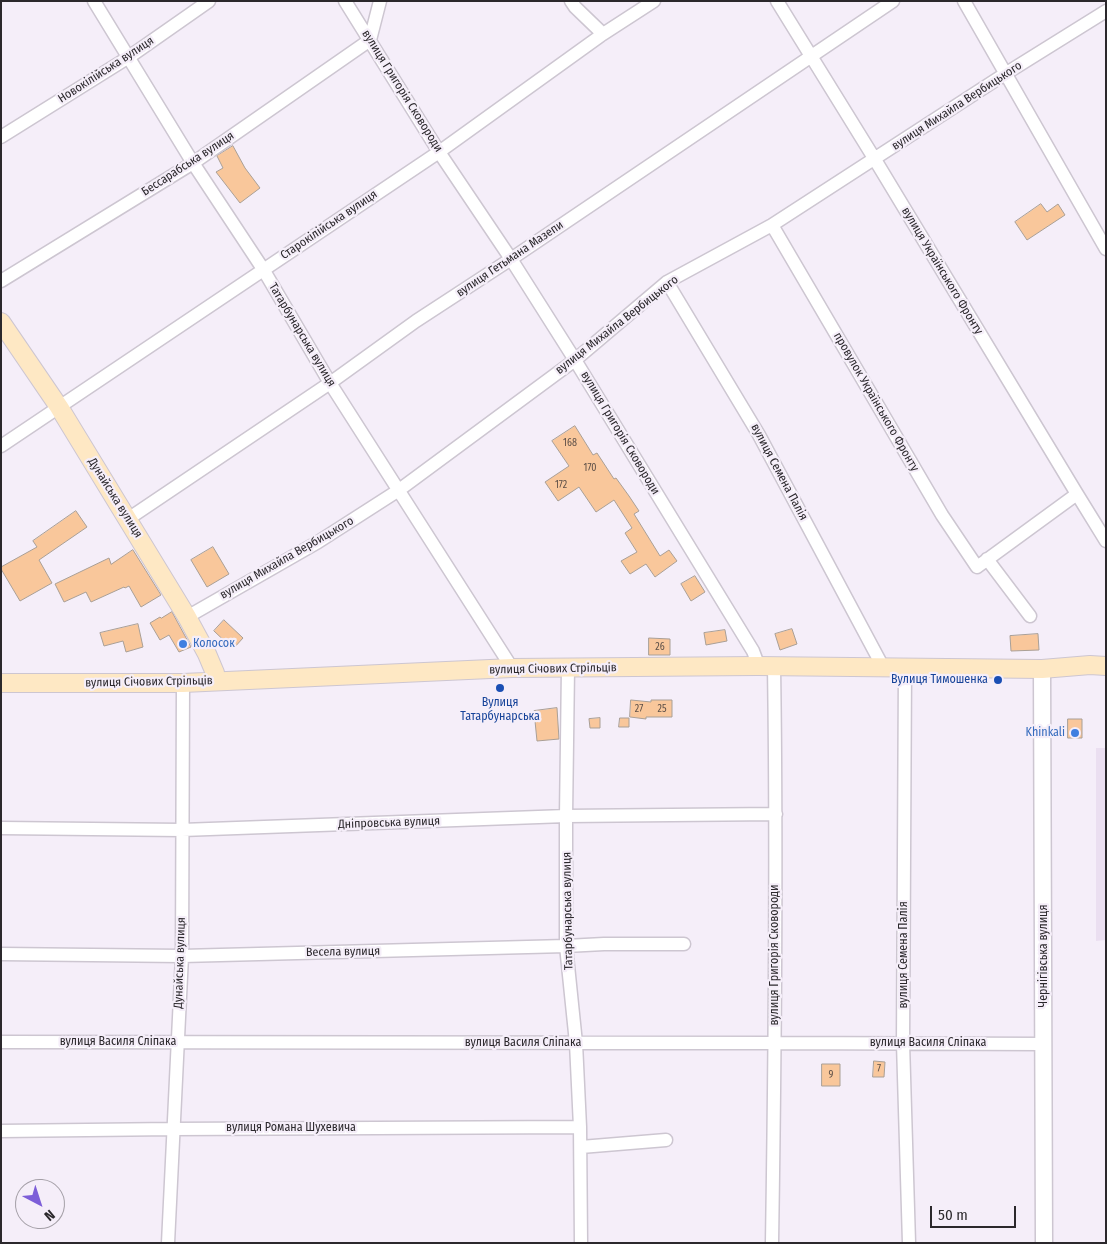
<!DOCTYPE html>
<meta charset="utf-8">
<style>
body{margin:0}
#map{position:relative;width:1107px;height:1244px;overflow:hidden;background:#f5eef9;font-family:"Fira Sans Condensed",sans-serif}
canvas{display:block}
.frame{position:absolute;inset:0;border:2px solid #2b282c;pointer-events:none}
.north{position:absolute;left:15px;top:1179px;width:50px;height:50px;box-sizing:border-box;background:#f5eef9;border:1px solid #a49fa7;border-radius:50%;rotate:140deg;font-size:14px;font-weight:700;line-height:20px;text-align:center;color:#2b282c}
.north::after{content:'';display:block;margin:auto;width:18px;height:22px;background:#7d5ed8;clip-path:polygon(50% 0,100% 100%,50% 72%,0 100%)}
.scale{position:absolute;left:930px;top:1206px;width:86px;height:22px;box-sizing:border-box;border:2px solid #2b282c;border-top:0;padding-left:6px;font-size:15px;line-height:18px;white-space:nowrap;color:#2b282c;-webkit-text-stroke:4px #f5eef9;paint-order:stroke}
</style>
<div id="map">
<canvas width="1107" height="1244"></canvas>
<div class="frame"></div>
<div class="north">N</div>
<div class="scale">50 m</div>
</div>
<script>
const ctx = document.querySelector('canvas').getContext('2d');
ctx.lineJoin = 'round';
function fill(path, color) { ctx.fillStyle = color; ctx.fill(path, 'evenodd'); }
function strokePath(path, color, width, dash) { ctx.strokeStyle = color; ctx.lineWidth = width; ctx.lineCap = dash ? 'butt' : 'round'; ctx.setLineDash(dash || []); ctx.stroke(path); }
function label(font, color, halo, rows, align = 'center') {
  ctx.font = font + ' "Fira Sans Condensed",sans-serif'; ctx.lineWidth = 4.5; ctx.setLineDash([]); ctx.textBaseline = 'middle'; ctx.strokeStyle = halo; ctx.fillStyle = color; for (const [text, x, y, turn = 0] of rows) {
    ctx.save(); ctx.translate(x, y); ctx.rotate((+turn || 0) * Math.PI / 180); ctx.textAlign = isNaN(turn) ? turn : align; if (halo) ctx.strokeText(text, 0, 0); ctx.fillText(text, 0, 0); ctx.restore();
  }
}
const built = new Path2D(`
 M 1096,748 L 1106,748 L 1106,940 L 1096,941 Z`);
const building = new Path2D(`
 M 233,146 L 245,168 L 260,188 L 240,203 L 216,172 L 223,168 L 217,156 Z
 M 1041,204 L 1047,212 L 1058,204 L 1065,215 L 1027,240 L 1015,222 Z
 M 575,426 L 593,455 L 597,453 L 614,479 L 616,478 L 629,496 L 639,511 L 634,514 L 660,556 L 669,550 L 677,561 L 655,577 L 646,564 L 630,574 L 621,561 L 637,552 L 625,533 L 632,528 L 614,500 L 596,512 L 579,487 L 558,501 L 545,482 L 569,466 L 552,441 Z
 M 76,511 L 87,527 L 39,560 L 52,583 L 20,601 L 1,569 L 1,567 L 37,547 L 33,541 Z
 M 213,547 L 229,574 L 207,587 L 191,560 Z
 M 133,550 L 161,595 L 141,607 L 129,586 L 125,588 L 124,587 L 91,602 L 86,592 L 64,602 L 55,584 L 109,558 L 111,564 Z
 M 695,576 L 705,592 L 691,601 L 681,584 Z
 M 172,612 L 191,647 L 179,652 L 169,635 L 160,640 L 150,623 L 160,617 L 161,618 Z
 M 224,620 L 243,638 L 233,649 L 214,631 Z
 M 138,624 L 143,647 L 126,652 L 123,641 L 104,646 L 100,633 Z
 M 792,629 L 797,644 L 780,650 L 775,634 Z
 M 725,630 L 727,641 L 706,645 L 704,633 Z
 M 1038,634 L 1039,650 L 1011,651 L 1010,636 Z
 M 649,638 L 670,639 L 670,655 L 649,655 Z
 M 631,700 L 651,702 L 651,700 L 672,700 L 672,717 L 646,717 L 646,719 L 630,717 Z
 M 557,708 L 559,739 L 537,741 L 534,711 Z
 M 600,718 L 600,728 L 590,728 L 589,719 Z
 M 620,718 L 629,718 L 629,727 L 619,727 Z
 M 1068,719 L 1082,719 L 1082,738 L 1068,738 Z
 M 874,1061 L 885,1062 L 884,1077 L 873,1077 Z
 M 822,1064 L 840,1064 L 840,1086 L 822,1086 Z`);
const minor = new Path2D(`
 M 94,1 L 193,163 L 263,269 L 330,383 L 512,668
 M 345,1 L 439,152 L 511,259 L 575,360 L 753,651 L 756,659 L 757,666
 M 571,1 L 575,7 L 603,34
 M 777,1 L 874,158 L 1077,494 L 1106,541
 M 964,1 L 1106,249
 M 1,137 L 129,57 L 209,1
 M 772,225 L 942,515 L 977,567 L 1077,494
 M 1,281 L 193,163 L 370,40 L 380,1
 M 667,282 L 759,435 L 883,667
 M 1,446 L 439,152 L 603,34 L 654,1
 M 128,519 L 330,383 L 416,321 L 511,259 L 893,1
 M 987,559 L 1030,616
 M 187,617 L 318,542 L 399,490 L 575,360 L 667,282 L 772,225 L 1005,74 L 1106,11
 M 905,667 L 903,1043 L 909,1243
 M 568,668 L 566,816 L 566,946 L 576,1043 L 580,1127 L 581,1243
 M 1,828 L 182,830 L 566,816 L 776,814
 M 1,954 L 182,956 L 566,946 L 604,944 L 684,944
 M 1,1042 L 775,1043 L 1044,1044
 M 1,1131 L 173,1129 L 580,1127
 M 581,1147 L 666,1140
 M 168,1243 L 182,956 L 183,683
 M 772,1243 C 775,1051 777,859 774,667`);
const tertiary = new Path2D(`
 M 1042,669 L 1044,1243`);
const secondary = new Path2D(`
 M 1,322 L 59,407 L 187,617 L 207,654 L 215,673 L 216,681
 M 1,683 L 183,683 L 512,668 L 757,666 L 1042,669 L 1090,665 L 1106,666`);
const markers = [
 [183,644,5,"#3f7fe0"],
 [998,680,5,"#1a4fb4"],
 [500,688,5,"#1a4fb4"],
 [1075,733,5,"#3f7fe0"]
];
const numberNames = [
 ["168",570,443],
 ["170",590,468],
 ["172",561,485],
 ["26",660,647],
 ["27",639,709],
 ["25",662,709],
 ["7",879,1069],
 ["9",831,1075]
];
const streetNames = [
 ["Новокілійська вулиця",106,70,-33],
 ["вулиця Григорія Сковороди",402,91,58],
 ["вулиця Михайла Вербицького",957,106,-33],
 ["Бессарабська вулиця",188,164,-33],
 ["Старокілійська вулиця",329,225,-34],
 ["вулиця Гетьмана Мазепи",510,259,-34],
 ["вулиця Українського Фронту",942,271,59],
 ["вулиця Михайла Вербицького",617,325,-38],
 ["Татарбунарська вулиця",302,335,59],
 ["провулок Українського Фронту",876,402,60],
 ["вулиця Григорія Сковороди",620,433,59],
 ["вулиця Семена Палія",779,472,62],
 ["Дунайська вулиця",115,498,58],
 ["вулиця Михайла Вербицького",287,558,-30],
 ["вулиця Січових Стрільців",553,669,-1],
 ["вулиця Січових Стрільців",149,682,-1],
 ["Дніпровська вулиця",389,823,-2],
 ["Татарбунарська вулиця",568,911,-91],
 ["Весела вулиця",343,952,-1],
 ["вулиця Григорія Сковороди",775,955,-90],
 ["вулиця Семена Палія",904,955,-90],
 ["Чернігівська вулиця",1044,956,-90],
 ["Дунайська вулиця",180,963,-88],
 ["вулиця Василя Сліпака",118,1042],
 ["вулиця Василя Сліпака",523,1043],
 ["вулиця Василя Сліпака",928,1043],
 ["вулиця Романа Шухевича",291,1128]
];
const shopNames = [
 ["Колосок",193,644],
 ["Khinkali",1065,733,"right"]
];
const transitNames = [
 ["Вулиця Тимошенка",988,680],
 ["Вулиця",500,703,"center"],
 ["Татарбунарська",500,717,"center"]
];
fill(built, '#ebdff1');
fill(building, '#f9c79b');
strokePath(building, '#a99f96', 1);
strokePath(minor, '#cdc6d1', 15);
strokePath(tertiary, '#cdc6d1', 19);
strokePath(secondary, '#cdc6d1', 20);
strokePath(minor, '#fff', 12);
strokePath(tertiary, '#fff', 16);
strokePath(secondary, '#fee8c4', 18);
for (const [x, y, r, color] of markers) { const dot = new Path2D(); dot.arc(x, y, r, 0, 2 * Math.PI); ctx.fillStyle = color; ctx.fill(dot); strokePath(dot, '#f5eef9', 2); }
label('10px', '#5e5048', null, numberNames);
label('12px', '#2b282c', '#f5eef9', streetNames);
label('12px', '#366cbe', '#f5eef9', shopNames, 'left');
label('12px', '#164399', '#f5eef9', transitNames, 'right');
</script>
